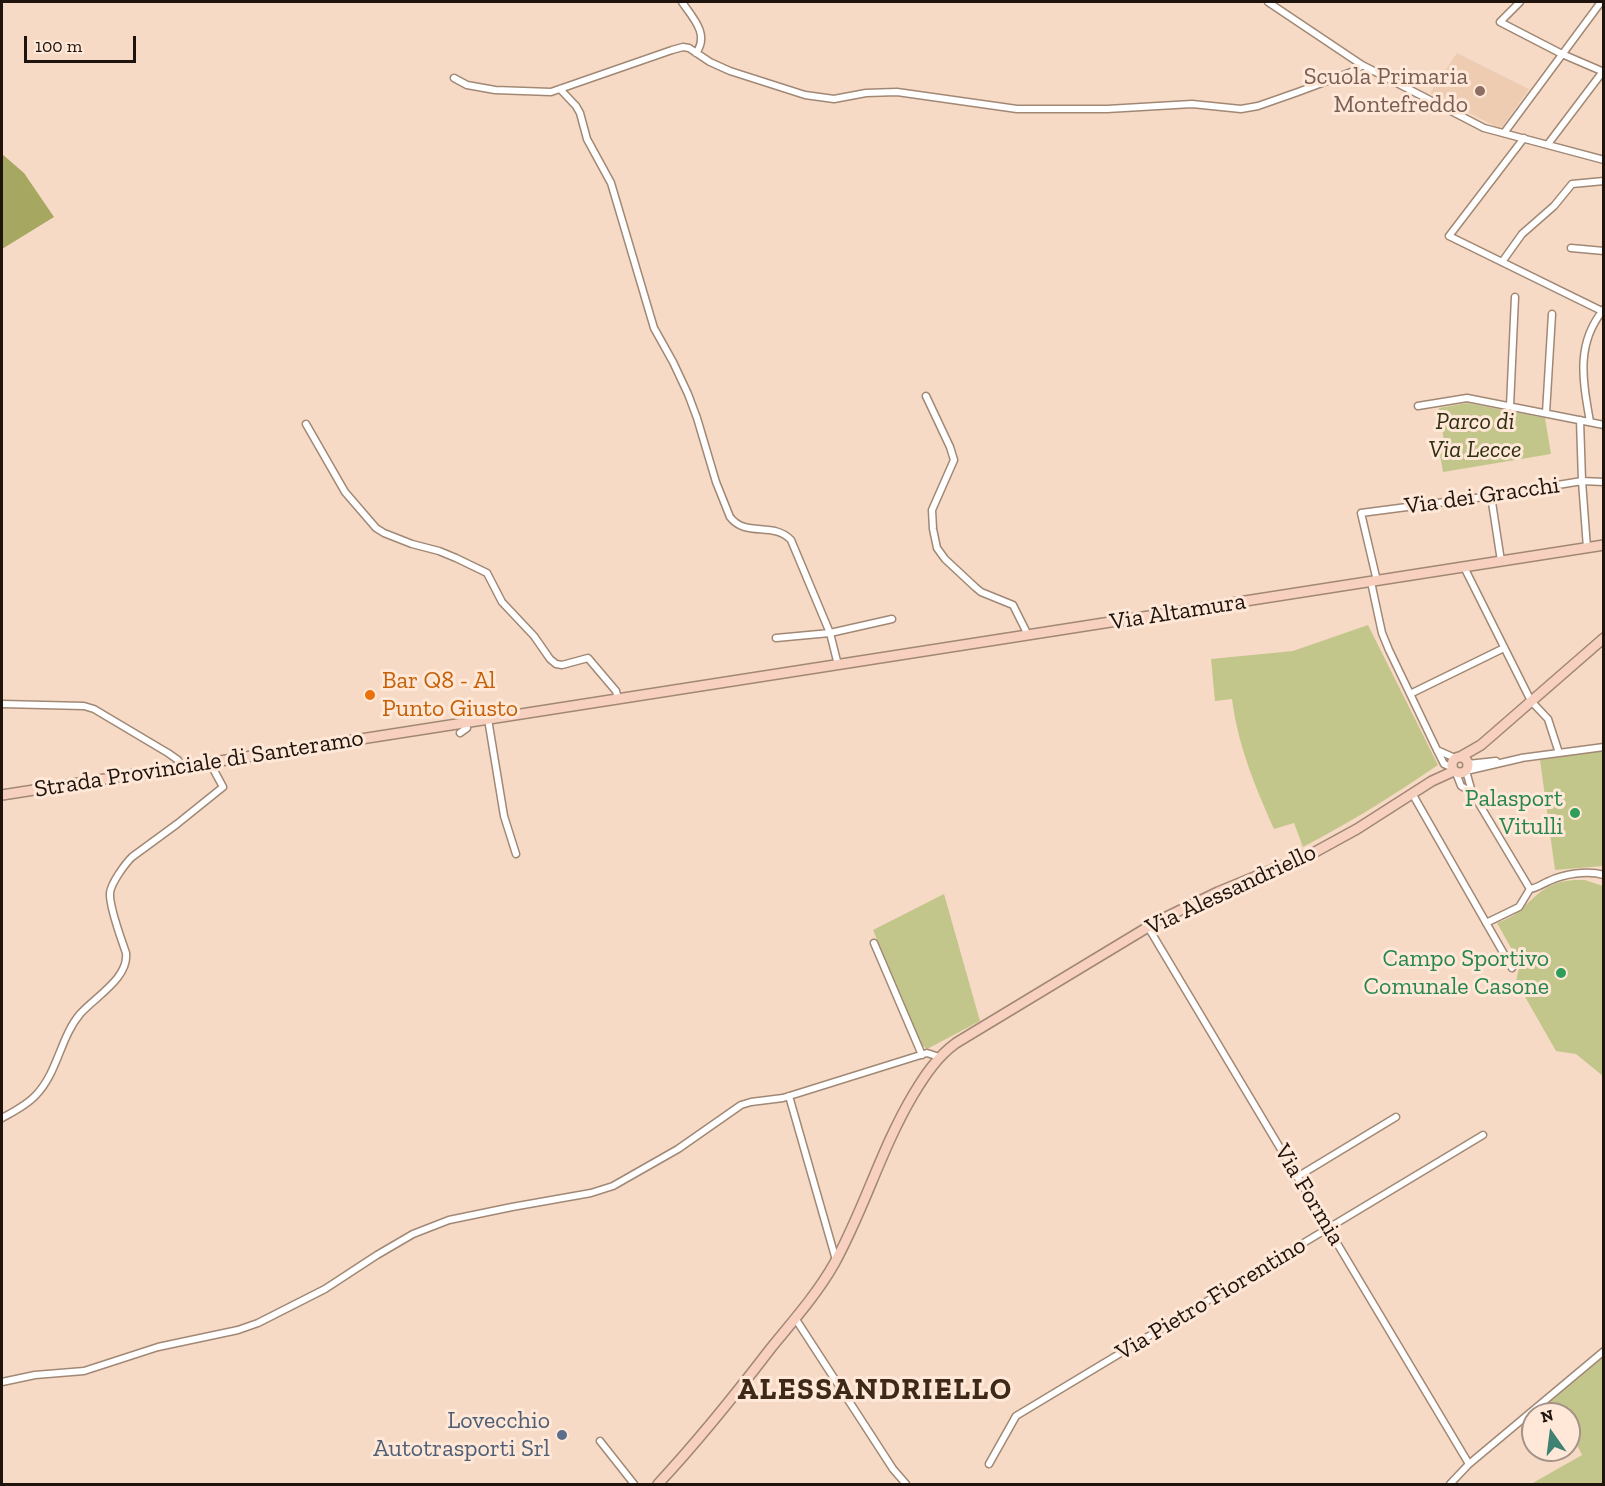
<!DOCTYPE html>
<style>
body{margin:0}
#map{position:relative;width:1605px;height:1486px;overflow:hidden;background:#f6dac5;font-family:"Zilla Slab",serif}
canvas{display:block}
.frame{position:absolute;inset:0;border:3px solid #1e140d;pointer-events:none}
.north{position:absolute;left:1521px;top:1402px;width:60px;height:60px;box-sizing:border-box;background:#ffe8d8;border:2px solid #a59387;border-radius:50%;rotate:346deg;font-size:16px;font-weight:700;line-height:24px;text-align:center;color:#1e140d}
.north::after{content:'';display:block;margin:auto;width:21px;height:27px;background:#3f8273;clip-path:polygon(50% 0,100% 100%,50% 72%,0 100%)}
.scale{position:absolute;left:24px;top:36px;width:112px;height:27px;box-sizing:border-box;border:3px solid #1e140d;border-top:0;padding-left:8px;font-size:18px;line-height:21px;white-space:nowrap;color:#1e140d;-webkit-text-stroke:4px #ffe8d8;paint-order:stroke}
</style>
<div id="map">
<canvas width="1605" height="1486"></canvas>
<div class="frame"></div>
<div class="north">N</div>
<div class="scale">100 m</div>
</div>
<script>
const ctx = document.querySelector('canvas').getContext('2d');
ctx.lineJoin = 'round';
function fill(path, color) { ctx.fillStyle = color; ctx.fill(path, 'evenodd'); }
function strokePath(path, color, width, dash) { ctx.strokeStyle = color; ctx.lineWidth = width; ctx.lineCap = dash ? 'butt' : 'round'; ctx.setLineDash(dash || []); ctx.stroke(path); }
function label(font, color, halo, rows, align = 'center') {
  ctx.font = font + ' "Zilla Slab",serif'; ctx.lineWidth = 6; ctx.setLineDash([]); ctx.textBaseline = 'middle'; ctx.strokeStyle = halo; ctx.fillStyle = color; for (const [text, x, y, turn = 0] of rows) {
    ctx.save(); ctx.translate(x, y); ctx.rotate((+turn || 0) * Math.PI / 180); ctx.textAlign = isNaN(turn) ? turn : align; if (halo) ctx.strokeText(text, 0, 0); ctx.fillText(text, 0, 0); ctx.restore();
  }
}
const built = new Path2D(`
 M 1457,53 L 1529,89 L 1501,129 L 1430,93 Z`);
const green = new Path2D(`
 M 1467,403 L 1545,418 L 1551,454 L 1443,472 L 1439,449 L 1445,448 L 1439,408 Z
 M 1368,625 L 1438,765 C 1394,795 1351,822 1303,847 L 1294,823 L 1274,829 C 1255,786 1238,746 1232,699 L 1215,701 L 1211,659 L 1293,651 Z
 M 1603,750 L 1603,866 L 1555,870 L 1540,760 Z
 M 1575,880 L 1585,880 L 1603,886 L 1603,1076 L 1576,1054 L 1556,1051 L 1516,981 L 1520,964 L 1497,923 C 1504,920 1512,917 1518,912 C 1539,894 1545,882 1575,880 Z
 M 944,894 L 980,1021 L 927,1049 L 922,1045 L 873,930 Z
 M 1603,1355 L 1603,1484 L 1531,1484 L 1582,1455 L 1573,1437 L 1569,1414 L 1533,1414 L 1533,1438 L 1525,1442 L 1522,1423 Z`);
const forest = new Path2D(`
 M 2,154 L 24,173 L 54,217 L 2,249 Z`);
const street = new Path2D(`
 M 682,2 C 692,17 710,34 696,53
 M 1268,2 L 1362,65 L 1484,128 L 1604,160
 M 1520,2 L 1500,22 L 1562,54 L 1604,72
 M 454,78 L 467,85 L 495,90 L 551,92 L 672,50 L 683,47 L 689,48 L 710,62 L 730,71 L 805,95 L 834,99 L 866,93 L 897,92 L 1017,109 L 1107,109 L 1192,104 L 1241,109 L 1258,106 L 1298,92 L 1354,71 L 1362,65
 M 560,89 L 576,106 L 580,113 L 587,139 L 611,183 L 654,328 L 673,362 L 688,394 L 697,418 L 716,482 L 730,517 C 746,538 773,521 791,540 L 830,633 L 838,665
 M 1504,133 L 1601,2
 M 1524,138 L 1449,236 L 1604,312
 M 1548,144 L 1604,70
 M 1571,248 L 1604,251
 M 1502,262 L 1522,234 L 1554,206 L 1572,184 L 1604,181
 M 926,396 L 950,447 L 954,460 L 932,510 L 933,529 L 937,548 L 945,559 L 975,587 L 981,592 L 1013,605 L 1028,635
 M 1418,406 L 1467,398 L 1604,425
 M 1510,406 L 1515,297
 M 1546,413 L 1552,314
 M 1580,420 L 1582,481 L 1587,548
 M 1590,422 C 1583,381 1575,344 1604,309
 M 306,424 L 345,492 L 376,528 L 384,533 L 412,544 L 439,551 L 456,558 L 487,573 L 502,602 L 534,636 L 550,659 L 556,664 L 562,665 L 588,658 L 616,691 L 618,699
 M 1491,496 L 1501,561
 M 1464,567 L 1531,701 L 1548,719 L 1559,753
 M 1377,581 L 1361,513 L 1491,496 L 1582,481 L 1604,482
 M 1371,582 L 1382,633 L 1389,650 L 1437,750 L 1444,764 L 1451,767
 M 776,638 L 830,633 L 892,619
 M 1410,694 L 1504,648
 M 2,704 L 84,706 L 94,709 L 168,753 L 178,760 L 182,767
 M 488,719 L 504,816 L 516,854
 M 460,733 L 467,728 L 466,723
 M 1437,750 L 1455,758
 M 1521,758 L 1604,747
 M 1522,758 L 1466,771 L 1472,792 L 1530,889
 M 1468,764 L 1496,761
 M 1456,773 L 1461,786 L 1471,792
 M 1413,795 L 1512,968
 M 1486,923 L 1519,907 L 1530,889 C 1537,888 1542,884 1549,881 C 1564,874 1587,870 1604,875
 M 1148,927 L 1469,1464
 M 874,943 L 922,1055
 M 789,1096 L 836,1260
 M 2,1118 C 13,1112 27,1105 36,1095 C 58,1072 60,1038 80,1014 C 95,997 129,978 126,953 C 121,938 109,907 110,893 C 111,883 125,864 132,857 L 177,824 L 223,787 L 210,763
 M 1297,1177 L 1396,1117
 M 795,1318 L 893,1469 L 906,1484
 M 2,1382 L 35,1375 L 84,1371 L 158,1347 L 238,1330 L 258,1323 L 325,1289 L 377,1255 L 413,1234 L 449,1220 L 512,1207 L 591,1193 L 613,1186 L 678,1149 L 741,1105 L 751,1102 L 783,1098 L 927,1053 L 939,1057
 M 600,1441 L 634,1484
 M 989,1464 L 1016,1416 L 1483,1135
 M 1450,1484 L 1469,1464 L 1604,1351`);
const secondary = new Path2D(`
 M1452 765a8 8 0 1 1 16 0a8 8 0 1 1-16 0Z
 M 1460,757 L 1481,745 L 1604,638
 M 2,795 L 1604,545
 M 658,1484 C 698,1441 735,1395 771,1348 C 793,1321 817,1294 834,1264 C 864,1210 881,1149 913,1095 C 925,1075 937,1057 956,1043 L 1158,921 L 1218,892 L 1315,852 L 1357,829 L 1432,781 L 1454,771`);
const markers = [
 [1480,91,6,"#8d6e63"],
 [370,695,6,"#e8710a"],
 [1575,813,6,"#2e9e5b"],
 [1561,973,6,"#2e9e5b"],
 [562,1435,6,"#5c6f8a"]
];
const educationNames = [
 ["Scuola Primaria",1468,77],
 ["Montefreddo",1468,105]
];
const parkNames = [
 ["Parco di",1475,422],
 ["Via Lecce",1475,450]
];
const streetNames = [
 ["Via dei Gracchi",1482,496,-8],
 ["Via Altamura",1178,612,-9],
 ["Strada Provinciale di Santeramo",199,764,-9],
 ["Via Alessandriello",1231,890,-25],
 ["Via Formia",1309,1195,59],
 ["Via Pietro Fiorentino",1211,1299,-31]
];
const foodNames = [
 ["Bar Q8 - Al",382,681],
 ["Punto Giusto",382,709]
];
const leisureNames = [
 ["Palasport",1563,799],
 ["Vitulli",1563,827],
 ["Campo Sportivo",1549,959],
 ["Comunale Casone",1549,987]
];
const serviceNames = [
 ["Lovecchio",550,1421],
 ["Autotrasporti Srl",550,1449]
];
const districtNames = [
 ["ALESSANDRIELLO",875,1390]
];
fill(built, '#eeccb2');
fill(green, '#c3c68b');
fill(forest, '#a6a862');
strokePath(street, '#a18875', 9);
strokePath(secondary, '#a18875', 12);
strokePath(street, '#fff', 6);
strokePath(secondary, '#f7d0c0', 9);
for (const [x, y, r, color] of markers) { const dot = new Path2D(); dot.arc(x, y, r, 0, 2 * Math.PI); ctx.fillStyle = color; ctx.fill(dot); strokePath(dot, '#ffe8d8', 2); }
label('24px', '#785e54', '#ffe8d8', educationNames, 'right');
label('italic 24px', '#2f3010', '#ffe8d8', parkNames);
label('24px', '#1e140d', '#ffe8d8', streetNames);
label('24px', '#c56008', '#ffe8d8', foodNames, 'left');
label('24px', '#27864d', '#ffe8d8', leisureNames, 'right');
label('24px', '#4e5e75', '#ffe8d8', serviceNames, 'right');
ctx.letterSpacing = '1.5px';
label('bold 30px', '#3e2918', '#ffe8d8', districtNames);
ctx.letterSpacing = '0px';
</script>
